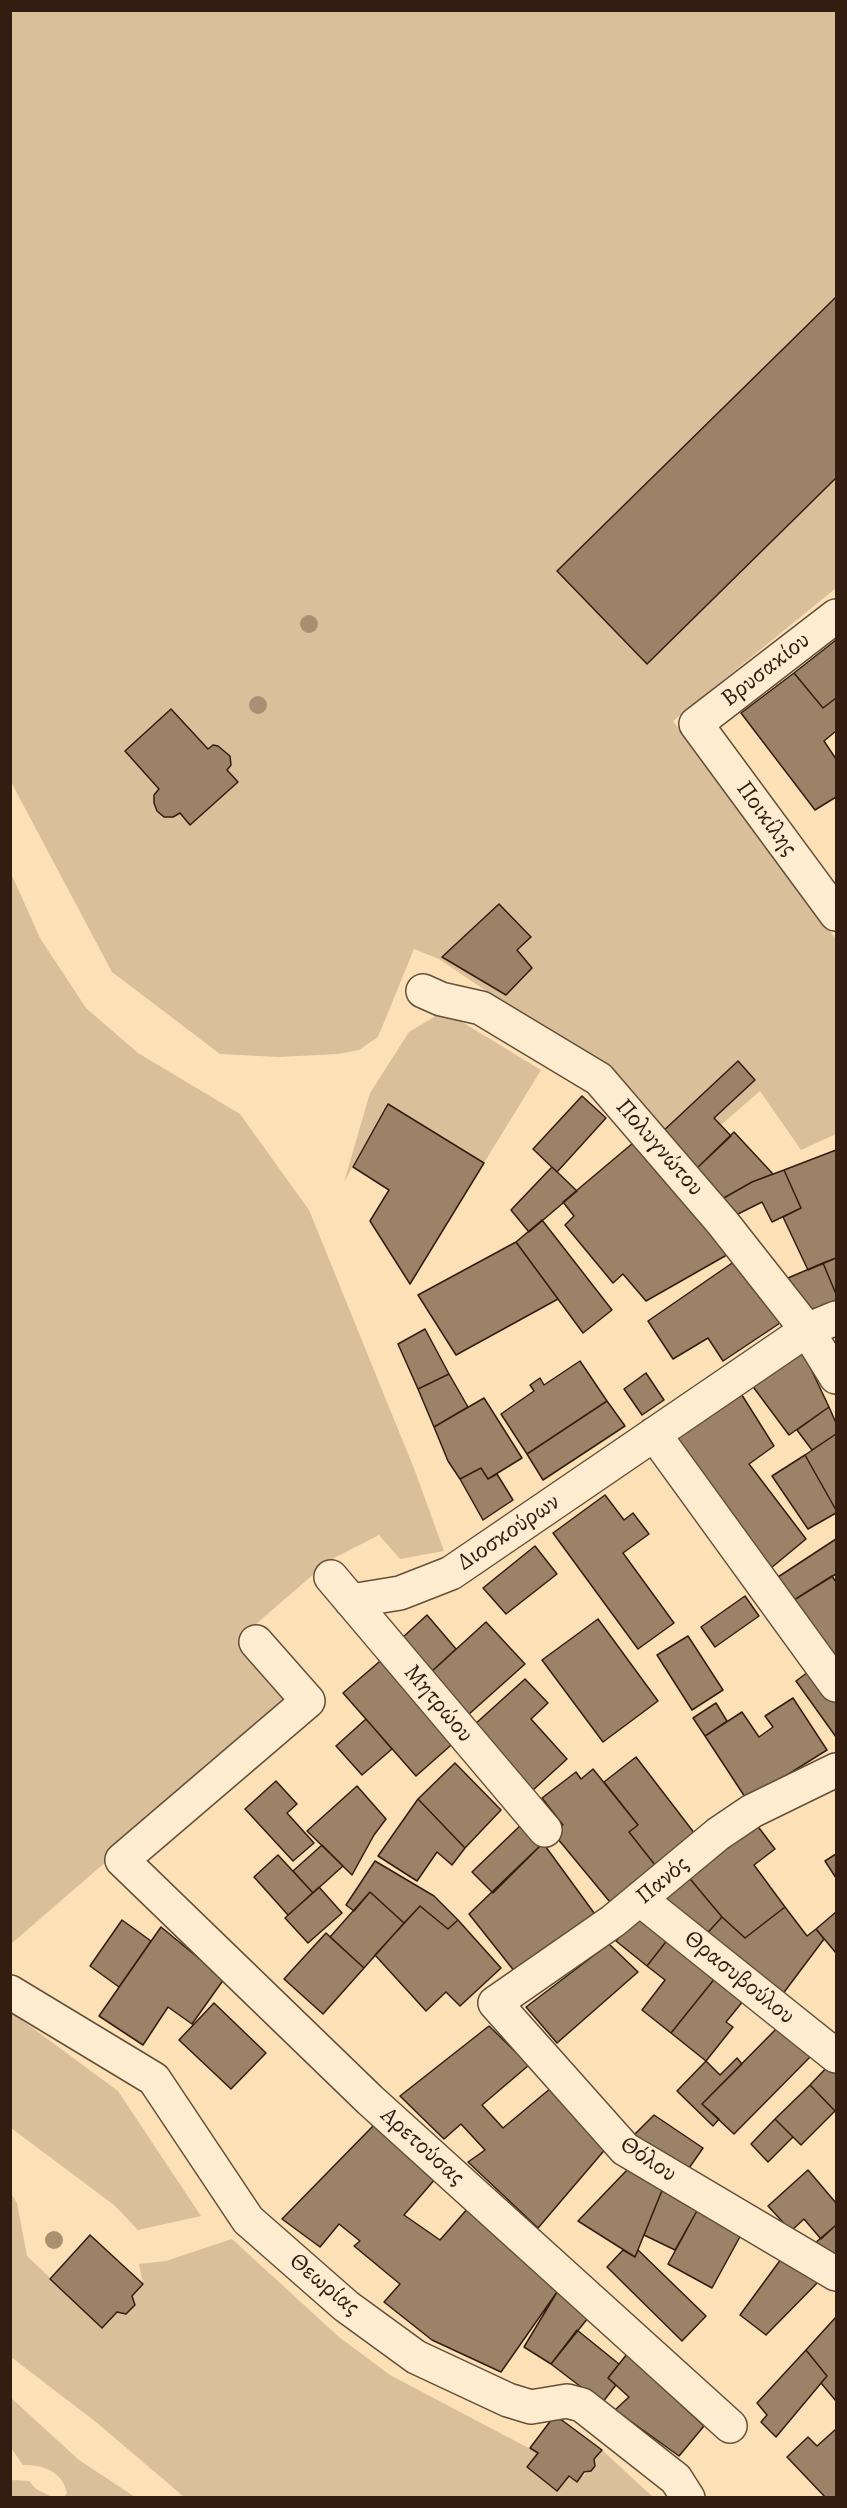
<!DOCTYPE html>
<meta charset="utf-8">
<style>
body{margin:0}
#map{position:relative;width:847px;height:2508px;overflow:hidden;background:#fce1b6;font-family:Alegreya,serif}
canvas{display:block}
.frame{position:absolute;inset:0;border:12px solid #331d11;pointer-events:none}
</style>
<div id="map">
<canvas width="847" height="2508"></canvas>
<div class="frame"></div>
</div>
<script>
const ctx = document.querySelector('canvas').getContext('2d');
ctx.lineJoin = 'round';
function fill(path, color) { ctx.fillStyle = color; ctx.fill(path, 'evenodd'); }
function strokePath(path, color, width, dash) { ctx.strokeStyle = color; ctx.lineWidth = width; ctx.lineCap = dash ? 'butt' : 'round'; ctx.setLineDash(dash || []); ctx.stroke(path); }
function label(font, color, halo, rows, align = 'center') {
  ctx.font = font + ' Alegreya,serif'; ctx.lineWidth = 4.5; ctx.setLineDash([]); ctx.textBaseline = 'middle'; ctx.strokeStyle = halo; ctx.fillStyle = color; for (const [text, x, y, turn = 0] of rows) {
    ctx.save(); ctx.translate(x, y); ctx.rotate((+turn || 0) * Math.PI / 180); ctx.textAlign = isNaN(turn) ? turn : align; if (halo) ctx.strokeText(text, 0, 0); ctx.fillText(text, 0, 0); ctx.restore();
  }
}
const green = new Path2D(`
 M 10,11 L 836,11 L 836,588 L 673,721 L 836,939 L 836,1134 L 801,1150 L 760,1091 L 684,1157 L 504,1003 L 439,959 L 414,949 L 378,1037 L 359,1050 L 338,1054 L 278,1057 L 220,1054 L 112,972 L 11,782 Z
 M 10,871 L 40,938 L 86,1008 L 138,1053 L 240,1114 L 309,1210 L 415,1471 L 444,1551 L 400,1559 L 379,1535 L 330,1560 L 241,1637 L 295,1698 L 11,1944 Z
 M 444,1011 L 541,1070 L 484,1163 L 388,1104 L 344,1182 L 370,1093 L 409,1032 Z
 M 11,2012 L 118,2091 L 201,2216 L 138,2230 L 114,2205 L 11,2128 Z
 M 10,2192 L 17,2203 L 27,2256 L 102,2327 L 117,2312 L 126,2314 L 135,2305 L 132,2296 L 143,2284 L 139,2264 L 166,2261 L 232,2239 L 339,2337 L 390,2375 L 538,2453 L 528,2468 L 557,2490 L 569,2476 L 578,2480 L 595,2466 L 594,2459 L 602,2450 L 653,2497 L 184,2497 L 96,2422 L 11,2357 Z
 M 10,2397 L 79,2460 L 135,2497 L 64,2497 L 67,2493 C 62,2471 43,2465 23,2465 L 11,2448 Z
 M 11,2480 L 29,2481 L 36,2489 L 52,2497 L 11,2497 Z`);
const building = new Path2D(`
 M 836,297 L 836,478 L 647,664 L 557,571 Z
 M 836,640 L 836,698 L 823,708 L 794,673 Z
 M 794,673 L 823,708 L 836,698 L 836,731 L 824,741 L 836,759 L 836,797 L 815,810 L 741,713 Z
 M 171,709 L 208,749 L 213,745 L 218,746 L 230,756 L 231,765 L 227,770 L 238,782 L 190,825 L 180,813 L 173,817 L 164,817 L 157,811 L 154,803 L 154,795 L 159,789 L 125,751 Z
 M 499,904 L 531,937 L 517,950 L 532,968 L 506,995 L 442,957 Z
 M 738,1061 L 755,1080 L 714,1118 L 731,1136 L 695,1170 L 660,1134 Z
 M 582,1096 L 606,1118 L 557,1172 L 533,1149 Z
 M 388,1104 L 484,1163 L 410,1284 L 370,1221 L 389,1190 L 353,1167 Z
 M 734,1132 L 773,1174 L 752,1182 L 722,1199 L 695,1170 Z
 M 633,1143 L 732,1252 L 646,1301 L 623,1274 L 613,1283 L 565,1225 L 574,1216 L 563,1202 Z
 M 836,1150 L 836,1258 L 808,1270 L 783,1217 L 801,1208 L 784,1170 Z
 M 552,1167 L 577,1191 L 529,1232 L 511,1210 Z
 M 784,1170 L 801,1208 L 772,1222 L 762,1202 L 734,1216 L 722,1199 L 752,1182 Z
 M 542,1220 L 612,1310 L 583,1333 L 516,1242 Z
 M 516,1242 L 558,1299 L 456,1355 L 418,1295 Z
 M 836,1258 L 836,1294 L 823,1263 Z
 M 738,1259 L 783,1321 L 723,1361 L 708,1338 L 673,1359 L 648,1321 Z
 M 823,1263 L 836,1294 L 836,1307 L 810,1317 L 781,1281 Z
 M 425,1329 L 449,1374 L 418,1389 L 398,1344 Z
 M 802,1350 L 829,1407 L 789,1435 L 751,1384 Z
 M 580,1361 L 607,1401 L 527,1454 L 501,1414 L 534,1391 L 530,1385 L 540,1378 L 544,1385 Z
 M 646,1373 L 664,1400 L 642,1415 L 624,1389 Z
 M 449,1374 L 468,1407 L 434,1427 L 418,1389 Z
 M 740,1392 L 774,1446 L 749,1464 L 806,1539 L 771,1568 L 675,1436 Z
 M 484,1398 L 522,1458 L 488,1479 L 481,1468 L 460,1479 L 448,1461 L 434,1427 Z
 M 607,1401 L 625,1426 L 543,1480 L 527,1454 Z
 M 829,1407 L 836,1423 L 836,1434 L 812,1450 L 797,1430 Z
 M 836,1434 L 836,1510 L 805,1455 Z
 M 805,1455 L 836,1510 L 836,1513 L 808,1529 L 772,1476 Z
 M 481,1468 L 488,1479 L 497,1474 L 513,1500 L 483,1520 L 460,1479 Z
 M 605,1495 L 624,1520 L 633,1513 L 649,1534 L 623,1553 L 674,1623 L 638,1649 L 553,1533 Z
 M 836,1539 L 836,1574 L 794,1600 L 778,1577 Z
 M 535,1546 L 557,1574 L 506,1614 L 483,1588 Z
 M 832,1576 L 836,1582 L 836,1659 L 794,1600 Z
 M 745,1596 L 759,1616 L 715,1647 L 701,1627 Z
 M 427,1615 L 456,1649 L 430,1673 L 401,1639 Z
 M 598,1619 L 658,1701 L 603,1742 L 542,1660 Z
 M 486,1622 L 525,1664 L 468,1715 L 430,1673 Z
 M 688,1636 L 723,1690 L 692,1710 L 657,1655 Z
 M 386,1656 L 458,1739 L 416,1776 L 343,1693 Z
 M 812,1669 L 836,1702 L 836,1737 L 796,1681 Z
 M 525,1679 L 548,1703 L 531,1719 L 567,1759 L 533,1790 L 474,1725 Z
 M 793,1698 L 827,1750 L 747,1800 L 705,1736 L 742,1712 L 759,1737 L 773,1727 L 765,1716 Z
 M 716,1703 L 727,1721 L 705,1736 L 693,1718 Z
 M 366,1719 L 392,1749 L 362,1775 L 336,1746 Z
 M 636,1757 L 695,1834 L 655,1865 L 629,1832 L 638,1825 L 604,1782 Z
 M 455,1763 L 501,1810 L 465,1848 L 418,1799 Z
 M 593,1769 L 638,1825 L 629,1832 L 655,1865 L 610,1902 L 553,1833 L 563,1825 L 542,1798 L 576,1772 L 581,1779 Z
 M 276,1781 L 297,1804 L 287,1813 L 314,1843 L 293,1861 L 245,1809 Z
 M 357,1786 L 386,1819 L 374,1835 L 352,1875 L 307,1831 Z
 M 418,1799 L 465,1848 L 452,1865 L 437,1852 L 417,1881 L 378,1856 Z
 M 753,1820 L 775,1849 L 754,1865 L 785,1907 L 745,1938 L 722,1917 L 686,1874 Z
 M 523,1823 L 543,1843 L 493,1893 L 472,1872 Z
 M 543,1843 L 597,1917 L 519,1977 L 469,1914 Z
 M 322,1845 L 343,1866 L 313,1893 L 293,1871 Z
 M 836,1854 L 836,1878 L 825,1861 Z
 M 278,1855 L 313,1893 L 288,1915 L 254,1877 Z
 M 375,1861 L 434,1896 L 458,1920 L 448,1929 L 420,1906 L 404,1923 L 370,1892 L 354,1911 L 346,1905 Z
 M 686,1874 L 722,1917 L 702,1939 L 659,1902 Z
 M 319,1887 L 342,1913 L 308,1943 L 285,1918 Z
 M 370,1892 L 404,1923 L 364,1968 L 330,1937 Z
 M 420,1906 L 448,1929 L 458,1920 L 501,1968 L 460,2006 L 446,1992 L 426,2011 L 375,1955 Z
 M 785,1907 L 807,1936 L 816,1929 L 824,1939 L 779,1999 L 702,1939 L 722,1917 L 745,1938 Z
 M 642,1909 L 672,1934 L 647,1966 L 616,1941 Z
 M 836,1912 L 836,1953 L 816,1929 Z
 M 122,1920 L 151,1941 L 119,1987 L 90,1966 Z
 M 161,1927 L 224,1979 L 192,2024 L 168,2007 L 143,2045 L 99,2016 Z
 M 326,1933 L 364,1968 L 323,2014 L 284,1979 Z
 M 672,1934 L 720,1972 L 671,2033 L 642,2010 L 665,1980 L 647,1966 Z
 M 609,1944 L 638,1972 L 557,2043 L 526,2007 Z
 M 720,1972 L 748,1995 L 726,2022 L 733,2027 L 706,2061 L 671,2033 Z
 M 214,2003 L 266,2053 L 231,2089 L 179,2040 Z
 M 782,2023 L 813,2054 L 734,2134 L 702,2104 Z
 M 489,2026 L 529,2065 L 482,2105 L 503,2128 L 551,2088 L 608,2146 L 538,2228 L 468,2162 L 485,2150 L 461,2124 L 444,2139 L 400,2096 Z
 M 737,2058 L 742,2064 L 702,2104 L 719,2119 L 713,2126 L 677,2091 L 706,2061 L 720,2075 Z
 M 830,2064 L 836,2070 L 836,2112 L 810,2085 Z
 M 810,2085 L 835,2111 L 801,2145 L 775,2119 Z
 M 654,2115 L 703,2148 L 687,2171 L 631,2138 Z
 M 775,2119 L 793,2137 L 768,2162 L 751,2144 Z
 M 374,2125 L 436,2178 L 404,2215 L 440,2240 L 469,2207 L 557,2292 L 501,2372 L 432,2340 L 384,2302 L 400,2284 L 354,2246 L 360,2241 L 339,2224 L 320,2247 L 282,2219 Z
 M 628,2169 L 663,2188 L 635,2257 L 578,2221 Z
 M 808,2170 L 836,2203 L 836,2225 L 821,2239 L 804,2219 L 791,2231 L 768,2206 Z
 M 663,2188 L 698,2209 L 675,2250 L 644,2235 Z
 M 698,2209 L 742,2233 L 712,2288 L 668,2264 Z
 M 836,2225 L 836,2258 L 814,2244 Z
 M 90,2235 L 143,2284 L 132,2296 L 135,2305 L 126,2314 L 117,2312 L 102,2328 L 50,2279 Z
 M 623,2250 L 635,2257 L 638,2250 L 706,2316 L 682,2341 L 607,2267 Z
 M 784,2255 L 823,2277 L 766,2335 L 740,2315 Z
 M 557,2292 L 588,2318 L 551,2364 L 524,2347 Z
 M 836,2317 L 836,2401 L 821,2383 L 827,2376 L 806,2350 Z
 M 577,2330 L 619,2364 L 608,2378 L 616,2385 L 602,2403 L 551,2364 Z
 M 806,2350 L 827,2376 L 776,2437 L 761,2422 L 767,2415 L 757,2403 Z
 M 627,2354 L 704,2426 L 679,2456 L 615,2410 L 629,2397 L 608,2378 Z
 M 555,2415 L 602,2450 L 594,2459 L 595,2466 L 591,2471 L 584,2472 L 577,2482 L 569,2476 L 557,2491 L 527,2467 L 538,2453 L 530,2448 Z
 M 836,2429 L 836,2498 L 826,2498 L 787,2457 L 808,2437 L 817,2446 Z`);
const street = new Path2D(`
 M 836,616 L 696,724 L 836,914
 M 423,991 L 441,999 L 481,1008 L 599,1079 L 722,1222 L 807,1330 L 836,1377
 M 654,1434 L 836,1685
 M 331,1577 L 545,1830
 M 351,1601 L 400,1593 L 451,1573 L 807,1330 L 836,1318
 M 256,1642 L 308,1701 L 122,1860 L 370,2100 L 730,2426
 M 836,1770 L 752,1811 L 718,1834 L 613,1921 L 495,2003 L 625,2149 L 836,2274
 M 641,1900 L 836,2056
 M 10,1992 L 154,2079 L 248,2220 L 346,2306 L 416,2357 L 508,2400 L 531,2407 L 567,2401 L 582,2405 L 676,2479 L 688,2498`);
const trees = [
 [309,624],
 [258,705],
 [54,2240]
];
const streetNames = [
 ["Βρυσακίου",766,670,-38],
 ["Ποικίλης",766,819,54],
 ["Πολυγνώτου",659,1148,49],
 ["Διοσκούρων",509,1533,-34],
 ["Μητρώου",438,1704,50],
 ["Πανός",663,1881,-40],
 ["Θρασυβούλου",739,1978,39],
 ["Αρετούσας",422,2147,42],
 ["Θόλου",648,2160,34],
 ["Θεωρίας",324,2285,40]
];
fill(green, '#dac09a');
fill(building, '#9c8367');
strokePath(building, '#331d11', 1.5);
strokePath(street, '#654e3a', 36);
strokePath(street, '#fdecd0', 33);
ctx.fillStyle = '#a99072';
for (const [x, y] of trees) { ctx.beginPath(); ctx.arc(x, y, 9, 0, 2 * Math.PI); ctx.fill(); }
label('24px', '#331d11', '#fdecd0', streetNames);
</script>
